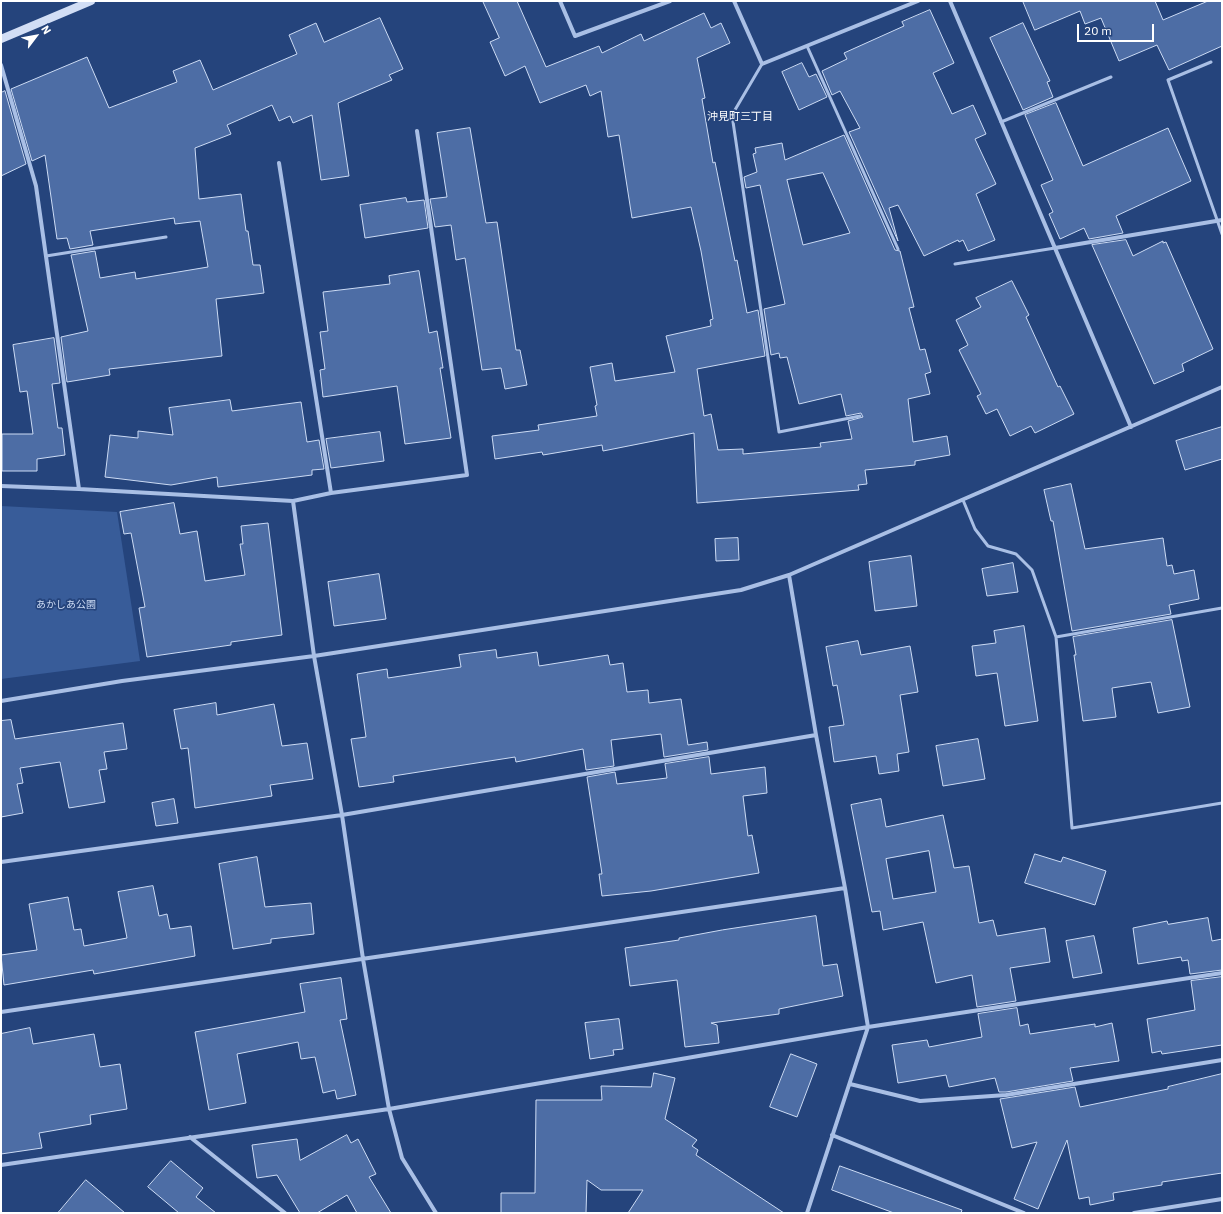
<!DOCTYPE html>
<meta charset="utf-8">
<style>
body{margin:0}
#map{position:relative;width:1223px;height:1214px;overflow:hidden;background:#25447c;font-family:"IBM Plex Sans",sans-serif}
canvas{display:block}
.frame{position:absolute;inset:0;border:2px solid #fff;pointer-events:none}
.north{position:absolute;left:16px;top:16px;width:40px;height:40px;-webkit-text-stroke:3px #25447c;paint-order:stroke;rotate:58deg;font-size:11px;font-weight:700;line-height:16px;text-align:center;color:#fff}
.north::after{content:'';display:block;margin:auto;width:14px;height:18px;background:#fff;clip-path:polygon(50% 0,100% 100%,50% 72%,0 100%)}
.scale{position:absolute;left:1077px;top:24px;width:77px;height:18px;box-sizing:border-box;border:2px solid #fff;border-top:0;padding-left:5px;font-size:12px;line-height:14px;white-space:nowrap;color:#fff;-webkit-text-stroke:3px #25447c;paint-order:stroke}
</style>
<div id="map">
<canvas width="1223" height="1214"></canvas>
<div class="frame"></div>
<div class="north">N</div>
<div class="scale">20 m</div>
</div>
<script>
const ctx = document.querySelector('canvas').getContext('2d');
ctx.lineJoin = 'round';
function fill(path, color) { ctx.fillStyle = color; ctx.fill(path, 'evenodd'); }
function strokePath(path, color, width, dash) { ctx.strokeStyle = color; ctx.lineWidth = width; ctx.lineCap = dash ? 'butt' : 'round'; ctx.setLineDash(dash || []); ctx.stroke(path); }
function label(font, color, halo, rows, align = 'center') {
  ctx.font = font + ' "IBM Plex Sans","Noto Sans JP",sans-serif'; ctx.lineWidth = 3.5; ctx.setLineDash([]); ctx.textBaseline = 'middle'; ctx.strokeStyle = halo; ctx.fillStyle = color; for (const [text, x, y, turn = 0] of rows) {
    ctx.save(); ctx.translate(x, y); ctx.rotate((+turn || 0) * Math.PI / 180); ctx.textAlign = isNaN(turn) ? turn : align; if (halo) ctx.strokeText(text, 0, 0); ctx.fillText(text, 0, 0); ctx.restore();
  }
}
const green = new Path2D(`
 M 1,506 L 117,512 L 140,661 L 1,679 Z`);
const building = new Path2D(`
 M 483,1 L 517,1 L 546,67 L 599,46 L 602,53 L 641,34 L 644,41 L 704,13 L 711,28 L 721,23 L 730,43 L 697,58 L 705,98 L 702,99 L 713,163 L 715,162 L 735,261 L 737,260 L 747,313 L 758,310 L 765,356 L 697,369 L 704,416 L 711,414 L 718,450 L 743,449 L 743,454 L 821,447 L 820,443 L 852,439 L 848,421 L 863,417 L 861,413 L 846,416 L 841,394 L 799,404 L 787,357 L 780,358 L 779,353 L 771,355 L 764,309 L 785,304 L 760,185 L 746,188 L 744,177 L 757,172 L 753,154 L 756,153 L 755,148 L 782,143 L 785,160 L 844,135 L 895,250 L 900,251 L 914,307 L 909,308 L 920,350 L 925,349 L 931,372 L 925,374 L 930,394 L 908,399 L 913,442 L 947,436 L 950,455 L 915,461 L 915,465 L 865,470 L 867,484 L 858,485 L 859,490 L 697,503 L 694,433 L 603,451 L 602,445 L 543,455 L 542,452 L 495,459 L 492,436 L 539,430 L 538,425 L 597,416 L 595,406 L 597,405 L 590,367 L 612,363 L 615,381 L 675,372 L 666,336 L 711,326 L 710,320 L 713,319 L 701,251 L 691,207 L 632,218 L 619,135 L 608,137 L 601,91 L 590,96 L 586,85 L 540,103 L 525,66 L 505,76 L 490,42 L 499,38 ZM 823,173 L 850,233 L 803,245 L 787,180 Z
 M 1023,1 L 1155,1 L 1163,20 L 1208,1 L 1222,1 L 1222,46 L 1169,70 L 1157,45 L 1119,61 L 1101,18 L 1085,24 L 1080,11 L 1035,30 Z
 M 930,10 L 954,63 L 933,73 L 952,114 L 973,105 L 986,134 L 975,139 L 996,184 L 976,194 L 995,240 L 968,251 L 963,240 L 959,242 L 958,240 L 924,256 L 898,205 L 889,208 L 898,241 L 849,132 L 860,128 L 840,91 L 832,95 L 822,71 L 847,59 L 844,53 L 904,26 L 902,22 Z
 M 380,18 L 403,69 L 389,75 L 392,80 L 338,103 L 349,176 L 321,180 L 312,115 L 293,123 L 290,116 L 279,121 L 272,105 L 227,125 L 231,134 L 195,148 L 199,199 L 241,194 L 246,231 L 248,231 L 253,265 L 260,265 L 264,293 L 216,299 L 222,356 L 109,369 L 110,375 L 67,382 L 61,337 L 88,331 L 71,255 L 95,251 L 100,278 L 135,272 L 136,279 L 208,267 L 200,221 L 175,224 L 174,218 L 90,231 L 93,245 L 70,249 L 67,238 L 57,239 L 45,155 L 32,161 L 11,89 L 87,57 L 109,108 L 177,82 L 173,71 L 200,60 L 213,90 L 297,54 L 289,35 L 316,23 L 324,42 Z
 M 1023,23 L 1050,81 L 1047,82 L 1053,97 L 1023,110 L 990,38 Z
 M 802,63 L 809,77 L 816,74 L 827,97 L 799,110 L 782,72 Z
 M 5,91 L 26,164 L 1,176 L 1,93 Z
 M 1056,103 L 1083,166 L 1168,128 L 1191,181 L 1116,216 L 1123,233 L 1089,239 L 1084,228 L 1060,239 L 1049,214 L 1053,212 L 1041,185 L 1053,180 L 1025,115 Z
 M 470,128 L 486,223 L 497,222 L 516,350 L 520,350 L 527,385 L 505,389 L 501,368 L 482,370 L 465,258 L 456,260 L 451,225 L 435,227 L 430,199 L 447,197 L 437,133 Z
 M 406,198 L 407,202 L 424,200 L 428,228 L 365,238 L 360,205 Z
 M 1126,240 L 1133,256 L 1163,241 L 1163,243 L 1166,242 L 1213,349 L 1182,364 L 1184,371 L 1154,384 L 1092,245 Z
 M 419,271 L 429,333 L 437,331 L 443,368 L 440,368 L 451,438 L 405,444 L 397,386 L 323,397 L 320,370 L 325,369 L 320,332 L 328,331 L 323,292 L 390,284 L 389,276 Z
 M 1012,281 L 1029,315 L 1026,317 L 1058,387 L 1060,386 L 1074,414 L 1035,433 L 1031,426 L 1010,436 L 997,409 L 986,414 L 977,396 L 981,394 L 959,350 L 968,345 L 956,320 L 981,307 L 976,298 Z
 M 54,338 L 60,383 L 52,384 L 58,428 L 62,428 L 65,455 L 37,459 L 37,471 L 2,471 L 2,434 L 33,434 L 27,391 L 20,392 L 13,345 Z
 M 230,400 L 232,411 L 301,402 L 307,442 L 319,440 L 324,469 L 312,470 L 312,475 L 218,487 L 217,477 L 171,485 L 105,477 L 110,435 L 138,438 L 138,431 L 173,435 L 169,408 Z
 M 1222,427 L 1222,459 L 1185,470 L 1176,441 Z
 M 380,432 L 384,461 L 331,468 L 326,439 Z
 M 1071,484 L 1085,549 L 1163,538 L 1167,566 L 1172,565 L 1174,574 L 1194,570 L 1199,599 L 1169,605 L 1171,614 L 1072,631 L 1053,521 L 1051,521 L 1044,490 Z
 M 174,503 L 180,534 L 197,531 L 205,581 L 245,575 L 240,544 L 243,544 L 241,526 L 268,523 L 282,635 L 231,642 L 231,645 L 147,657 L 139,608 L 145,607 L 131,533 L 124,534 L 120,512 Z
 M 738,538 L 739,560 L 716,561 L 715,539 Z
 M 911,556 L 917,606 L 875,611 L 869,562 Z
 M 1013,563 L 1018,592 L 987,596 L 982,569 Z
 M 379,574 L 386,619 L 334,626 L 328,582 Z
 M 1172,620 L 1190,707 L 1158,713 L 1151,682 L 1112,688 L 1116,717 L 1083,721 L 1074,655 L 1076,655 L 1073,637 Z
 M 1024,626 L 1038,721 L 1005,726 L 997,673 L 976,676 L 972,646 L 996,643 L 994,631 Z
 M 858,641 L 861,655 L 910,646 L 918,692 L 900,695 L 909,752 L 897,754 L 899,771 L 879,774 L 876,756 L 834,762 L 829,727 L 844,725 L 837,685 L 833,686 L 826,647 Z
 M 496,650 L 497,658 L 537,652 L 539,666 L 608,655 L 610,665 L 623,663 L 627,692 L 648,690 L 649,703 L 681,699 L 688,745 L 707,742 L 708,750 L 664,757 L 661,734 L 611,740 L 614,766 L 586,770 L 583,749 L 516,762 L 515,757 L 393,776 L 394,782 L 359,787 L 351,739 L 366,737 L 357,674 L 387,669 L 388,678 L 447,669 L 461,667 L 459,655 Z
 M 216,703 L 217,715 L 274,704 L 282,746 L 307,743 L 313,779 L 270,785 L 272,796 L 195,808 L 188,748 L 181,749 L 174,710 Z
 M 11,720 L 15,739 L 123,723 L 127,749 L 104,752 L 107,769 L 99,770 L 105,802 L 69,808 L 60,762 L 20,768 L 23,783 L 17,784 L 23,813 L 1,817 L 1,721 Z
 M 978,739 L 985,779 L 943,786 L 936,746 Z
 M 709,757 L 711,774 L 765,767 L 767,793 L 743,796 L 748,836 L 752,835 L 759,873 L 651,891 L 602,896 L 599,874 L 602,874 L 587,777 L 615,772 L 617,784 L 667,778 L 665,764 Z
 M 174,799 L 178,823 L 156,826 L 152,803 Z
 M 881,799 L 886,827 L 943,815 L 954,868 L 969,866 L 979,923 L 993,920 L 997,936 L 1045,928 L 1050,962 L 1010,968 L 1016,1001 L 977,1007 L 972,975 L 936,983 L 923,922 L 883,930 L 880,911 L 872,912 L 851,805 ZM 929,851 L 936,892 L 893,899 L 886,859 Z
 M 1035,854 L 1061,862 L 1063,857 L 1106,871 L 1095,905 L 1025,883 Z
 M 257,857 L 265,907 L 311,903 L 314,934 L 271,939 L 271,943 L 233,949 L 219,864 Z
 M 153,886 L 159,916 L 167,914 L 170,929 L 191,926 L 195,956 L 94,974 L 93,970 L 4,985 L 1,955 L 37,950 L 29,904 L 68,897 L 74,930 L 81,929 L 84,946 L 127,938 L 118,892 Z
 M 816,916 L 823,966 L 837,964 L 843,996 L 779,1009 L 779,1014 L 711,1023 L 717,1025 L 719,1043 L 685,1047 L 677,980 L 630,986 L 625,948 L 679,940 L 679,938 L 722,930 Z
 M 1208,918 L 1212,941 L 1222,939 L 1222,970 L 1190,974 L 1188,960 L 1182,961 L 1181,957 L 1138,964 L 1133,928 L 1167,921 L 1168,924 Z
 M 1094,936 L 1102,973 L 1073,978 L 1066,941 Z
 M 1222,977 L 1222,1045 L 1162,1054 L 1161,1051 L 1152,1053 L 1147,1019 L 1195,1010 L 1191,981 Z
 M 341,978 L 347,1019 L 340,1020 L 356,1095 L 337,1099 L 335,1090 L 323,1093 L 315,1057 L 301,1059 L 298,1042 L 237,1054 L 246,1103 L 209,1110 L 195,1032 L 305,1012 L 300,984 Z
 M 1017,1008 L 1020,1026 L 1028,1024 L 1030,1034 L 1095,1024 L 1095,1027 L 1112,1023 L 1119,1061 L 1070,1068 L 1073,1081 L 1006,1092 L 999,1092 L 995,1078 L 949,1087 L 946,1075 L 898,1083 L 892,1045 L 927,1040 L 929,1047 L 982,1037 L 978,1014 Z
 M 619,1019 L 623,1049 L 613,1050 L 614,1055 L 590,1059 L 585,1023 Z
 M 30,1028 L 33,1044 L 94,1034 L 100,1067 L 120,1064 L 127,1109 L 90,1115 L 91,1124 L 39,1133 L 42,1148 L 1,1154 L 1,1034 Z
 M 791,1054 L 817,1064 L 797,1117 L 770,1107 Z
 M 654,1073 L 675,1078 L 665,1119 L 697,1140 L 692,1146 L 698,1150 L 696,1155 L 784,1213 L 628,1213 L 643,1190 L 601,1190 L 587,1180 L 586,1213 L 501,1213 L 501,1193 L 535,1193 L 536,1100 L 602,1100 L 601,1086 L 651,1087 Z
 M 1222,1074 L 1222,1173 L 1162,1182 L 1162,1185 L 1113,1193 L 1114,1200 L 1090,1205 L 1089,1197 L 1079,1199 L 1067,1140 L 1038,1209 L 1014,1199 L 1037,1142 L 1012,1148 L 1000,1099 L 1075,1087 L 1080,1107 L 1168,1089 L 1168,1087 Z
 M 347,1135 L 351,1143 L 358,1139 L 376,1174 L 369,1177 L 391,1213 L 357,1213 L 347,1195 L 317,1213 L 300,1213 L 277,1175 L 257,1178 L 252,1145 L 297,1139 L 300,1160 Z
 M 171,1161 L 203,1188 L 196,1197 L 216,1213 L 179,1213 L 148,1187 Z
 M 840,1166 L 962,1210 L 961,1213 L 894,1213 L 832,1190 Z
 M 86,1180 L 125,1213 L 58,1213 Z`);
const lane = new Path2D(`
 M 807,46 L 898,249
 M 1211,62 L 1168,80 L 1222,234
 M 762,64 L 732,115 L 779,432 L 860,416
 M 1001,122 L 1111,77
 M 46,256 L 166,237
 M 955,264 L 1055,248
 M 963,500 L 975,529 L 988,546 L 1016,554 L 1032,570 L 1056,637 L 1072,828 L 1222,803
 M 1056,637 L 1222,608`);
const street = new Path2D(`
 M 560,1 L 575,36 L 670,1
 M 734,1 L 762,64 L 918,1
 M 950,1 L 1131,427
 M 1,65 L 36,186 L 79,489
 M 279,163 L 331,493
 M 1055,248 L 1222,220
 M 1,486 L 79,489 L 293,501 L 314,656 L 342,815 L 363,959 L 389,1109 L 402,1158 L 436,1213
 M 293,501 L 331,493 L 467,475 L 417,131
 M 789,575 L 816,735 L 845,888 L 868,1027 L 807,1213
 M 1,701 L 122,681 L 314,656 L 741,590 L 789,575 L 1222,387
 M 1,862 L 342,815 L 816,735
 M 1,1012 L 845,888
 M 850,1084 L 920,1101 L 1006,1095 L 1222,1060
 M 832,1135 L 1024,1213
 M 190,1137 L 285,1213
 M 1,1165 L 389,1109 L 868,1027 L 1222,973
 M 1134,1213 L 1222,1199`);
const secondary = new Path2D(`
 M 1,39 L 91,1`);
const parkNames = [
 ["あかしあ公園",66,605]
];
const neighbourhoodNames = [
 ["沖見町三丁目",740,117]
];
fill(green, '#385c99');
fill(building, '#4d6da5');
strokePath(building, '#ccdbf4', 1);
strokePath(lane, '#a9bfe5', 3);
strokePath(street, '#a9bfe5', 4);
strokePath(secondary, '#d2def5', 8);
label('10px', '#ccdbf4', '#25447c', parkNames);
label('11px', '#fff', '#25447c', neighbourhoodNames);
</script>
